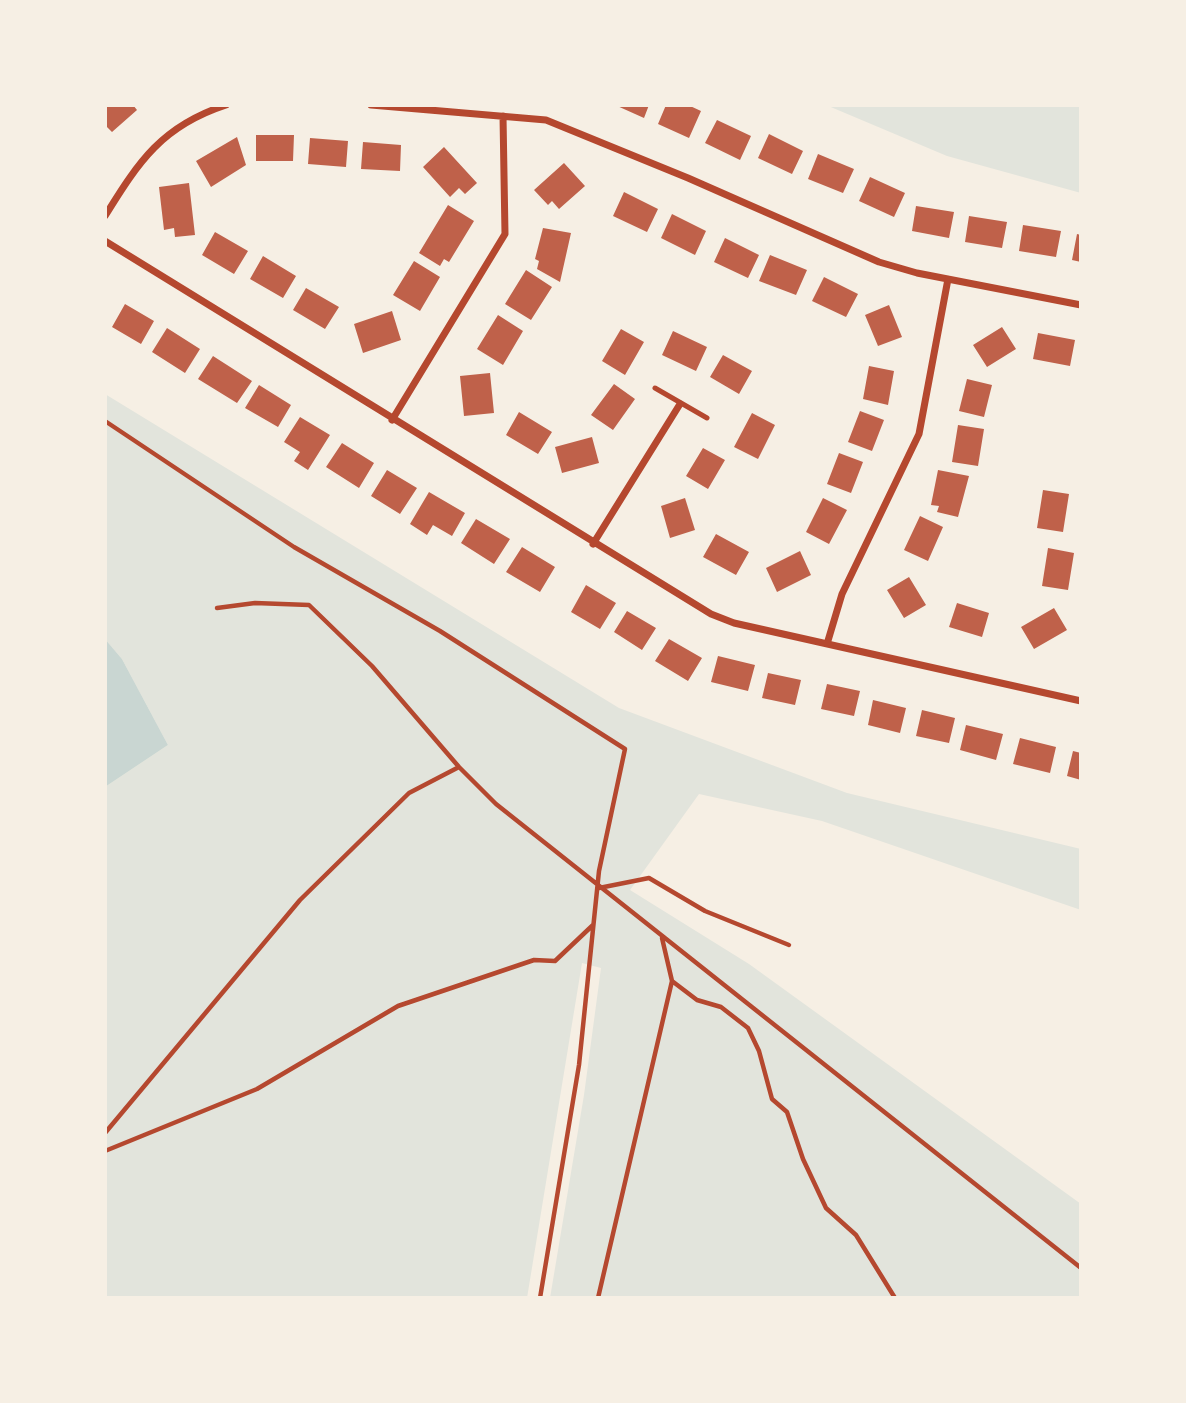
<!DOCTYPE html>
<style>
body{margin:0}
#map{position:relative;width:1186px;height:1403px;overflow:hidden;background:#f6efe4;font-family:"Archivo Narrow",sans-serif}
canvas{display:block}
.frame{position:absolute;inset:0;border:107px solid #f6efe4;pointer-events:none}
</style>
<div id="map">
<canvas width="1186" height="1403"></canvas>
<div class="frame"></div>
</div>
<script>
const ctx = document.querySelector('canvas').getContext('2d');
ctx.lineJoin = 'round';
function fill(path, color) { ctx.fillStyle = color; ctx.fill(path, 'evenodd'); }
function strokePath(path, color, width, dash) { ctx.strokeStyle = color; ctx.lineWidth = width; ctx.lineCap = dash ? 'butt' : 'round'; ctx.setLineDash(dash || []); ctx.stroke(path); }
const green = new Path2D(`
 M 826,105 L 1081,105 L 1081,193 L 947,156 Z
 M 105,394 L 619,708 L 847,793 L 1081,849 L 1081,910 L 822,821 L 699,794 L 630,890 L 749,964 L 1081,1204 L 1081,1298 L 550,1298 L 584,1095 L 601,968 L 582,963 L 527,1298 L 105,1298 L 105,787 L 168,745 L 122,659 L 105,639 Z`);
const water = new Path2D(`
 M 105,639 L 122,659 L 168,745 L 105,787 Z`);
const building = new Path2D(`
 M 105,105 L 133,105 L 137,110 L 112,132 L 105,125 Z
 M 615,105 L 649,105 L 644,118 Z
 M 666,105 L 688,105 L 701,111 L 689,138 L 658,124 Z
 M 717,120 L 751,136 L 740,160 L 705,143 Z
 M 769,134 L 803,151 L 792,174 L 758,158 Z
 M 256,135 L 294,135 L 293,161 L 256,161 Z
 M 237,137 L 246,165 L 211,187 L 196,161 Z
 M 310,138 L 348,141 L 346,167 L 308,164 Z
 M 363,142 L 401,145 L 400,171 L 361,169 Z
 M 444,147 L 477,183 L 465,194 L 459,188 L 450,197 L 423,167 Z
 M 818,154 L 854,169 L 843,193 L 808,179 Z
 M 564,163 L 585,186 L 559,209 L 552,201 L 548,205 L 534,190 Z
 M 870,177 L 905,193 L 894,217 L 859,201 Z
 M 189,183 L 195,235 L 175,237 L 174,228 L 164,230 L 159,187 Z
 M 624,192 L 658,209 L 647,232 L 613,216 Z
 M 448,205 L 474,221 L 449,262 L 444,259 L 440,266 L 419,253 Z
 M 916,206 L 954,212 L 949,238 L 912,231 Z
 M 672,214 L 706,231 L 695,255 L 661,238 Z
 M 969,216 L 1007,222 L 1002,248 L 965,242 Z
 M 1023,225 L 1061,231 L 1056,257 L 1019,251 Z
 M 543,228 L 571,233 L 560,282 L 537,269 L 539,261 L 535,259 Z
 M 215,232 L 248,251 L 234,274 L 202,255 Z
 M 1077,234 L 1081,235 L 1081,262 L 1072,260 Z
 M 725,238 L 759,255 L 748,278 L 714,262 Z
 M 770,255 L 807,270 L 796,295 L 759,281 Z
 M 263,256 L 296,276 L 283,298 L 250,279 Z
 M 414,261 L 440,277 L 420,311 L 393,295 Z
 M 526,270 L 552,287 L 531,320 L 505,304 Z
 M 824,277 L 858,294 L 846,317 L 812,301 Z
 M 306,288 L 339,307 L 325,329 L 293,310 Z
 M 125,304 L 154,321 L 141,344 L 112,327 Z
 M 889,305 L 902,337 L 878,346 L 865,315 Z
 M 392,311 L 401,340 L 363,353 L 354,324 Z
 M 498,315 L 523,331 L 503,365 L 477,349 Z
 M 1002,327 L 1016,349 L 987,367 L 973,345 Z
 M 167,328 L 200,349 L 185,373 L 152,352 Z
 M 621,329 L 644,342 L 625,375 L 602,361 Z
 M 673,331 L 707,347 L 696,371 L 662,355 Z
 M 1038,333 L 1075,340 L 1070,366 L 1033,359 Z
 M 723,355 L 752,371 L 739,394 L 710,377 Z
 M 213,356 L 252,381 L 237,403 L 198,379 Z
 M 869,366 L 894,371 L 888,405 L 863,399 Z
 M 490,373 L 494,413 L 464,416 L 460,376 Z
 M 967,379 L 992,385 L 984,417 L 959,411 Z
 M 614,384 L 635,399 L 613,430 L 591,415 Z
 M 259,385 L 291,405 L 278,427 L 245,408 Z
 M 860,411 L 884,420 L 872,451 L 848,442 Z
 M 519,412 L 552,432 L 538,454 L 506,435 Z
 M 752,413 L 775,425 L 758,459 L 734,447 Z
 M 300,417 L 330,435 L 308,470 L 294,461 L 300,452 L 284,442 Z
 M 958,425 L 984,429 L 978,466 L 952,462 Z
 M 592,437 L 599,463 L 562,473 L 555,447 Z
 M 342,443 L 374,463 L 359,488 L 326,467 Z
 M 703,448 L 725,460 L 708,489 L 686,476 Z
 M 839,453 L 863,462 L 851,493 L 827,484 Z
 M 387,470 L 417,488 L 400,514 L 371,496 Z
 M 938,470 L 969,476 L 958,517 L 937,512 L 939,506 L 931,505 Z
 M 1043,490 L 1069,494 L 1063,532 L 1037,528 Z
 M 429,492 L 465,513 L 452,536 L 433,525 L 427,535 L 410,524 Z
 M 685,498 L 695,530 L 670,538 L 661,506 Z
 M 823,498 L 847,510 L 829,544 L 806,532 Z
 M 920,516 L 943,527 L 928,561 L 904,550 Z
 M 476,519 L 510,539 L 494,564 L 461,543 Z
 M 716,534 L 749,552 L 736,575 L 703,557 Z
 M 522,547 L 555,567 L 540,592 L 506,572 Z
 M 1048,548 L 1074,553 L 1068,590 L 1042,586 Z
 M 800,551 L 811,575 L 777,592 L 766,568 Z
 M 909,577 L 926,605 L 904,618 L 887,590 Z
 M 586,585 L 616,603 L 600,629 L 571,612 Z
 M 957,603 L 989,613 L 982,637 L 949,627 Z
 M 1054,608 L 1067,630 L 1034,649 L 1021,627 Z
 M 627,611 L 656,628 L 642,650 L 614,632 Z
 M 669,639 L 702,658 L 688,681 L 655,661 Z
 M 718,656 L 755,665 L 748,691 L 711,682 Z
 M 768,673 L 801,680 L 795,705 L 762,698 Z
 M 827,684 L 860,691 L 854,716 L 821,709 Z
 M 873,700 L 906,708 L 900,733 L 868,725 Z
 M 922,710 L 955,718 L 949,743 L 916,736 Z
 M 966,725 L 1003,734 L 996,760 L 960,750 Z
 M 1020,738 L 1056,747 L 1050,773 L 1013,764 Z
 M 1073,751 L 1081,753 L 1081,780 L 1067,776 Z`);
const path = new Path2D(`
 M 105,421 L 294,547 L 440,631 L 625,749 L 599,871 L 579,1065 L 540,1298
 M 217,608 L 255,603 L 309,605 L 372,666 L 459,767 L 496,804 L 1081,1268
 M 599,888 L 649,878 L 705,911 L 789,945
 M 672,981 L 697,1000 L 721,1007 L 748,1028 L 759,1051 L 772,1099 L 787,1112 L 803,1159 L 826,1208 L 856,1235 L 895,1298
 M 105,1133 L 300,900 L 409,793 L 459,767
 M 105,1151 L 257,1089 L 398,1006 L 534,960 L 555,961 L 593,925
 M 598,1298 L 672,981 L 662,938`);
const service = new Path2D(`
 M 655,388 L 707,418`);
const minor = new Path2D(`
 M 371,105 L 546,120 L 688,178 L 879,262 L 917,273 L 1081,305
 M 105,216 C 139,161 162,126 226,105
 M 105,241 L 711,614 L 734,623 L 1081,701
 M 392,420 L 505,234 L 503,116
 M 593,544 L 680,404
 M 827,644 L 842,594 L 919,434 L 948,279`);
fill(green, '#e2e4dc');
fill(water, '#c9d6d2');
fill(building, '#bf614a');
strokePath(path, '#b5482f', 4.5);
strokePath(service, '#b5482f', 5);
strokePath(minor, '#b5482f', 7);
</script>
